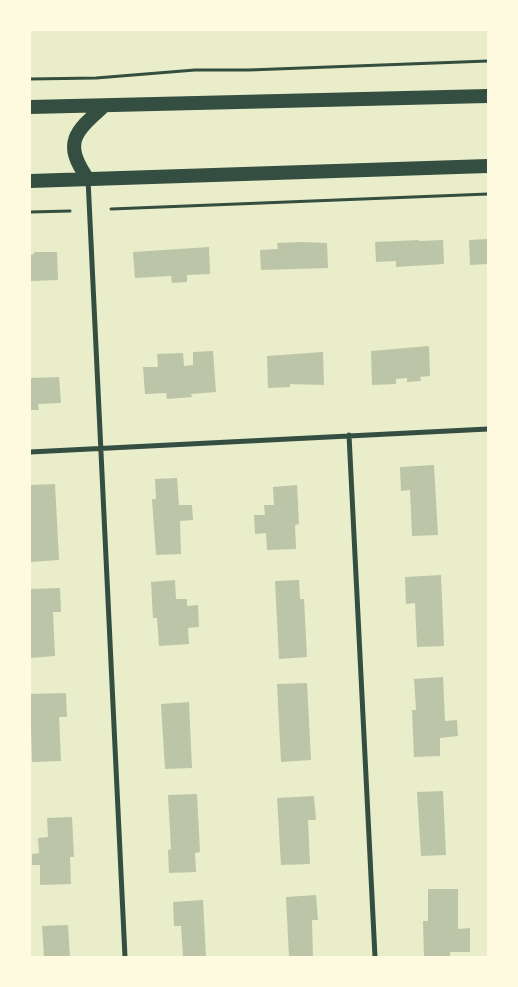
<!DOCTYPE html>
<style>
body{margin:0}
#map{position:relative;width:518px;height:987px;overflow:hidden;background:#e9edc9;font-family:Arial,sans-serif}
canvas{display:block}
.frame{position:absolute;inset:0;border:31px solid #fefae0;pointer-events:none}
</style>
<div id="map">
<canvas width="518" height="987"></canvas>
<div class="frame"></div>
</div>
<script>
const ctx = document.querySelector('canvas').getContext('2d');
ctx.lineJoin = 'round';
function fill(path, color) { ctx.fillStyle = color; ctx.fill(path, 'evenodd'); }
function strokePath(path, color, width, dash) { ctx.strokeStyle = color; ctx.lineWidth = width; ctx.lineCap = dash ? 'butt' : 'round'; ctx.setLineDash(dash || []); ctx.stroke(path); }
const building = new Path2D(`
 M 488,239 L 488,264 L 470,265 L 469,240 Z
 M 419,240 L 419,241 L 443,240 L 444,264 L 396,267 L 396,261 L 376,262 L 375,242 Z
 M 303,242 L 327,243 L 328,268 L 261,270 L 260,250 L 278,249 L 277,243 Z
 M 209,247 L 210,274 L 187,275 L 187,282 L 172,283 L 171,276 L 135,278 L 133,252 Z
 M 34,252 L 57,252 L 58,280 L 30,281 L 30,255 L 34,254 Z
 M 429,346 L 430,376 L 420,377 L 421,381 L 407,382 L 407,378 L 396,379 L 396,384 L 372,385 L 371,351 Z
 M 213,351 L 216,392 L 191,394 L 192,397 L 167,399 L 166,393 L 145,394 L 143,367 L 158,367 L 157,354 L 183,353 L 184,366 L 193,365 L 193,352 Z
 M 323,352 L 324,385 L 290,384 L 290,387 L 268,388 L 267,356 Z
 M 59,377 L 61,403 L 38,404 L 39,410 L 30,410 L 30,378 Z
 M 434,465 L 438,535 L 412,536 L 410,490 L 401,491 L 400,467 Z
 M 177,478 L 179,505 L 192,505 L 193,520 L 180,521 L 181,554 L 156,555 L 152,499 L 156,499 L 155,479 Z
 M 55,484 L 59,560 L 30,562 L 30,485 Z
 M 297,485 L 299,524 L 295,525 L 296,549 L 267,550 L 266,533 L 255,534 L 254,515 L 265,515 L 264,505 L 274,505 L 273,487 Z
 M 441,575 L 444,646 L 417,647 L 415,603 L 406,604 L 405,577 Z
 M 175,580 L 176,599 L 187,599 L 187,606 L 198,605 L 199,627 L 188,628 L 189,644 L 159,646 L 157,618 L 153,618 L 151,582 Z
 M 299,580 L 300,599 L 304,599 L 307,657 L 279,659 L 275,581 Z
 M 60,588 L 61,612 L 53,612 L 55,656 L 30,658 L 30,589 Z
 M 443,677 L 445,721 L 457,720 L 458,736 L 440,738 L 440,756 L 414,757 L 412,710 L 416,710 L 414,679 Z
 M 307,683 L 311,760 L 281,762 L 277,684 Z
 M 66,693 L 67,717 L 59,717 L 61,761 L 32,762 L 30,694 Z
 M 189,702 L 192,768 L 165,769 L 161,704 Z
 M 443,791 L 446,855 L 421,856 L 417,792 Z
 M 197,794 L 200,852 L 195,853 L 196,872 L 169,873 L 168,850 L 171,849 L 168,795 Z
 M 314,796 L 316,820 L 308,820 L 310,864 L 281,865 L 277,798 Z
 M 72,817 L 74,857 L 70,857 L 71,884 L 40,885 L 40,865 L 32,865 L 32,854 L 39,853 L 38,838 L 48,837 L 47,818 Z
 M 428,889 L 458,889 L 458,929 L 470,928 L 470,952 L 450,952 L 450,957 L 424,957 L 423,921 L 428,921 Z
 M 316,895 L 318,920 L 312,920 L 313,957 L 289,957 L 286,897 Z
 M 203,900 L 206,957 L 183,957 L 181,926 L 174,926 L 173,902 Z
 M 68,925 L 70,957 L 44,957 L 42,926 Z`);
const path = new Path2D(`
 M 30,79 L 96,78 L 195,70 L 249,70 L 488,61
 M 111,209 L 488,194
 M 30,212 L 70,211`);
const minor = new Path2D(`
 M 88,179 L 125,957
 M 349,435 L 375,957
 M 30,452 L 488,429`);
const trunk = new Path2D(`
 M 30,107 L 488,96
 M 88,179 C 62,143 75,132 104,106
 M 30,181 L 488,166`);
fill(building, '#bcc5a7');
strokePath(path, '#344e41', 3);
strokePath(minor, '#344e41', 5);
strokePath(trunk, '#344e41', 14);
</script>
